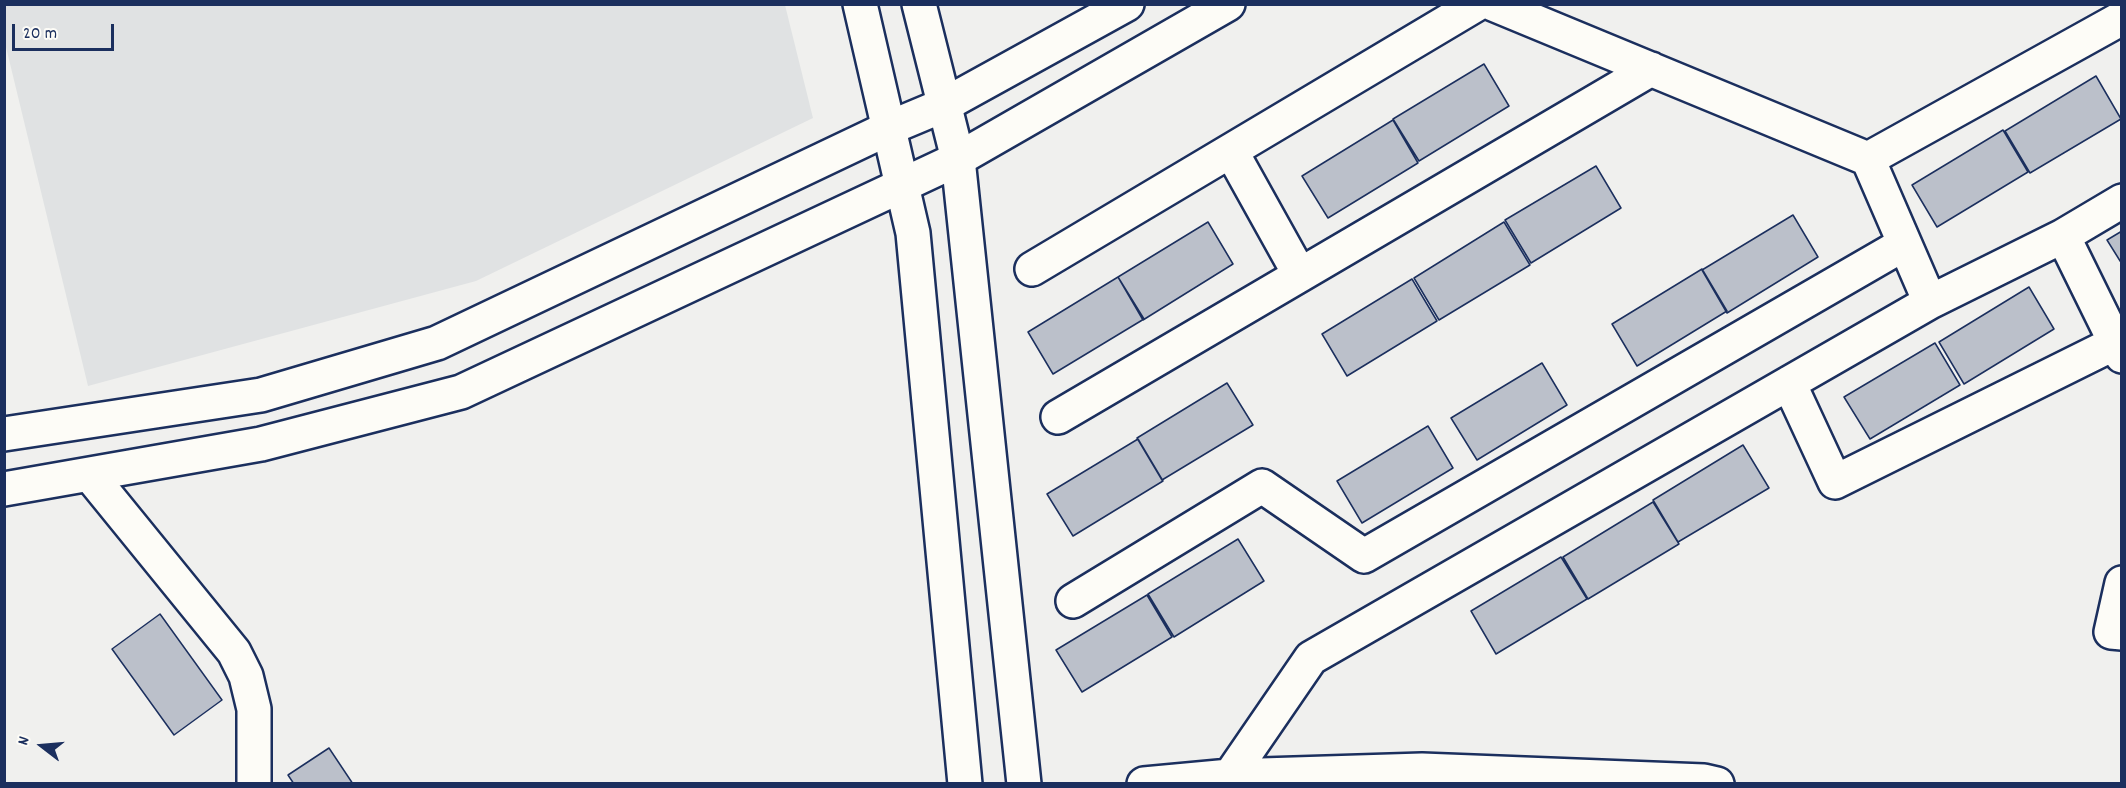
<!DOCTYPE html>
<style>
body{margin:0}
#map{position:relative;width:2126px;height:788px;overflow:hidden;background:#f0f0ee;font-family:Dekko,sans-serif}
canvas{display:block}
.frame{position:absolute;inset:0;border:6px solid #1b2f5e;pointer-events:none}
.north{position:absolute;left:12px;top:716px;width:60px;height:60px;-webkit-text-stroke:4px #fdfcf7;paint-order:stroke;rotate:286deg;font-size:16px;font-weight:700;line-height:24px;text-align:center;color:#1b2f5e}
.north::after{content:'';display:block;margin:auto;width:21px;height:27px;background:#1b2f5e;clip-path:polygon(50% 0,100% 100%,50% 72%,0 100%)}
.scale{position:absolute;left:12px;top:24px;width:102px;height:27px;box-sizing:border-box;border:3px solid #1b2f5e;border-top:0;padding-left:8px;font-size:18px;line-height:21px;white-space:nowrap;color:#1b2f5e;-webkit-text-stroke:4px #fdfcf7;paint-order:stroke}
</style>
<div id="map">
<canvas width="2126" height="788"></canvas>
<div class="frame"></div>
<div class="north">N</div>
<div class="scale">20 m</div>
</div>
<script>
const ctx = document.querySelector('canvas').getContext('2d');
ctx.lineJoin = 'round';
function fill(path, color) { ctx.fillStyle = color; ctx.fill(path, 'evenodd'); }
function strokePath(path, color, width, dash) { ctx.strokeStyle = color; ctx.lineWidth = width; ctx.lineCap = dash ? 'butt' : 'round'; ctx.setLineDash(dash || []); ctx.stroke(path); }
const built = new Path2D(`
 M 4,5 L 785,5 L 813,118 L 476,281 L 88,386 L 5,43 Z`);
const building = new Path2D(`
 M 1484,64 L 1509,106 L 1419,161 L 1393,119 Z
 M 2096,76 L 2121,119 L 2030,173 L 2005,131 Z
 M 1393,120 L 1418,163 L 1328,218 L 1302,176 Z
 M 2003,130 L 2028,172 L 1937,227 L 1912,185 Z
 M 1596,166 L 1621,208 L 1531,263 L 1505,220 Z
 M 1793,215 L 1818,257 L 1727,313 L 1702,270 Z
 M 1208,222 L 1233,264 L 1143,320 L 1118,277 Z
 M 1504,222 L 1530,265 L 1439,320 L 1414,278 Z
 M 2122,231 L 2122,264 L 2107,240 Z
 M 1702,269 L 1727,311 L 1637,366 L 1612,324 Z
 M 1118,277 L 1144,319 L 1053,374 L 1028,332 Z
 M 1412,279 L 1437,321 L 1347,376 L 1322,334 Z
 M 2029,287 L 2054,329 L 1964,384 L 1939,342 Z
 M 1935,343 L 1960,385 L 1870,439 L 1844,397 Z
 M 1542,363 L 1567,405 L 1477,460 L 1451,418 Z
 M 1227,383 L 1253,425 L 1162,480 L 1137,438 Z
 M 1428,426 L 1453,468 L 1362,523 L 1337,481 Z
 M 1138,439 L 1163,481 L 1073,536 L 1047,494 Z
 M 1743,445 L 1769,488 L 1678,542 L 1653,500 Z
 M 1653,502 L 1679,544 L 1588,599 L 1563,557 Z
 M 1238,539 L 1264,581 L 1174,637 L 1148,594 Z
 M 1561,557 L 1587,599 L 1496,654 L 1471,611 Z
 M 1147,595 L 1172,637 L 1082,692 L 1056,650 Z
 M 160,614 L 222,700 L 174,735 L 112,649 Z
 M 329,748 L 353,784 L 294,784 L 288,775 Z`);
const street = new Path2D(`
 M 1493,4 L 1868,159 L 2122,18
 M 1231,151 L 1300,275
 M 1868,159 L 1930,302 L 2063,236
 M 2122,201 L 2063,236 L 2122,356
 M 1032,269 L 1477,4
 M 1789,383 L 1835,482 L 2115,343
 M 1058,417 L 1651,69
 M 90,475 L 234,652 L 246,676 L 254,709 L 254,784
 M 2122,583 L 2111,632 L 2122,633
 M 1073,601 L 1262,486 L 1364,556 L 1904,244
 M 1230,776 L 1311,658 L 1930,302
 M 1144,784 L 1230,776 L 1422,770 L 1704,781 L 1717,784`);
const secondary = new Path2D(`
 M 860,4 L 913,233 L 965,784
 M 919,4 L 958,159 L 1024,784`);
const primary = new Path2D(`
 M 4,434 L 261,395 L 437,343 L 889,128 L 944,105 L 1127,4
 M 4,489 L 261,444 L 461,392 L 958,159 L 1228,4`);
fill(built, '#e0e2e3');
fill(building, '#bbc0ca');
strokePath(building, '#1b2f5e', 1.5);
strokePath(street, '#1b2f5e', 38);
strokePath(secondary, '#1b2f5e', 38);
strokePath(primary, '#1b2f5e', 38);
strokePath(street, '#fdfcf7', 33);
strokePath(secondary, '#fdfcf7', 33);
strokePath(primary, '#fdfcf7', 33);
</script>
